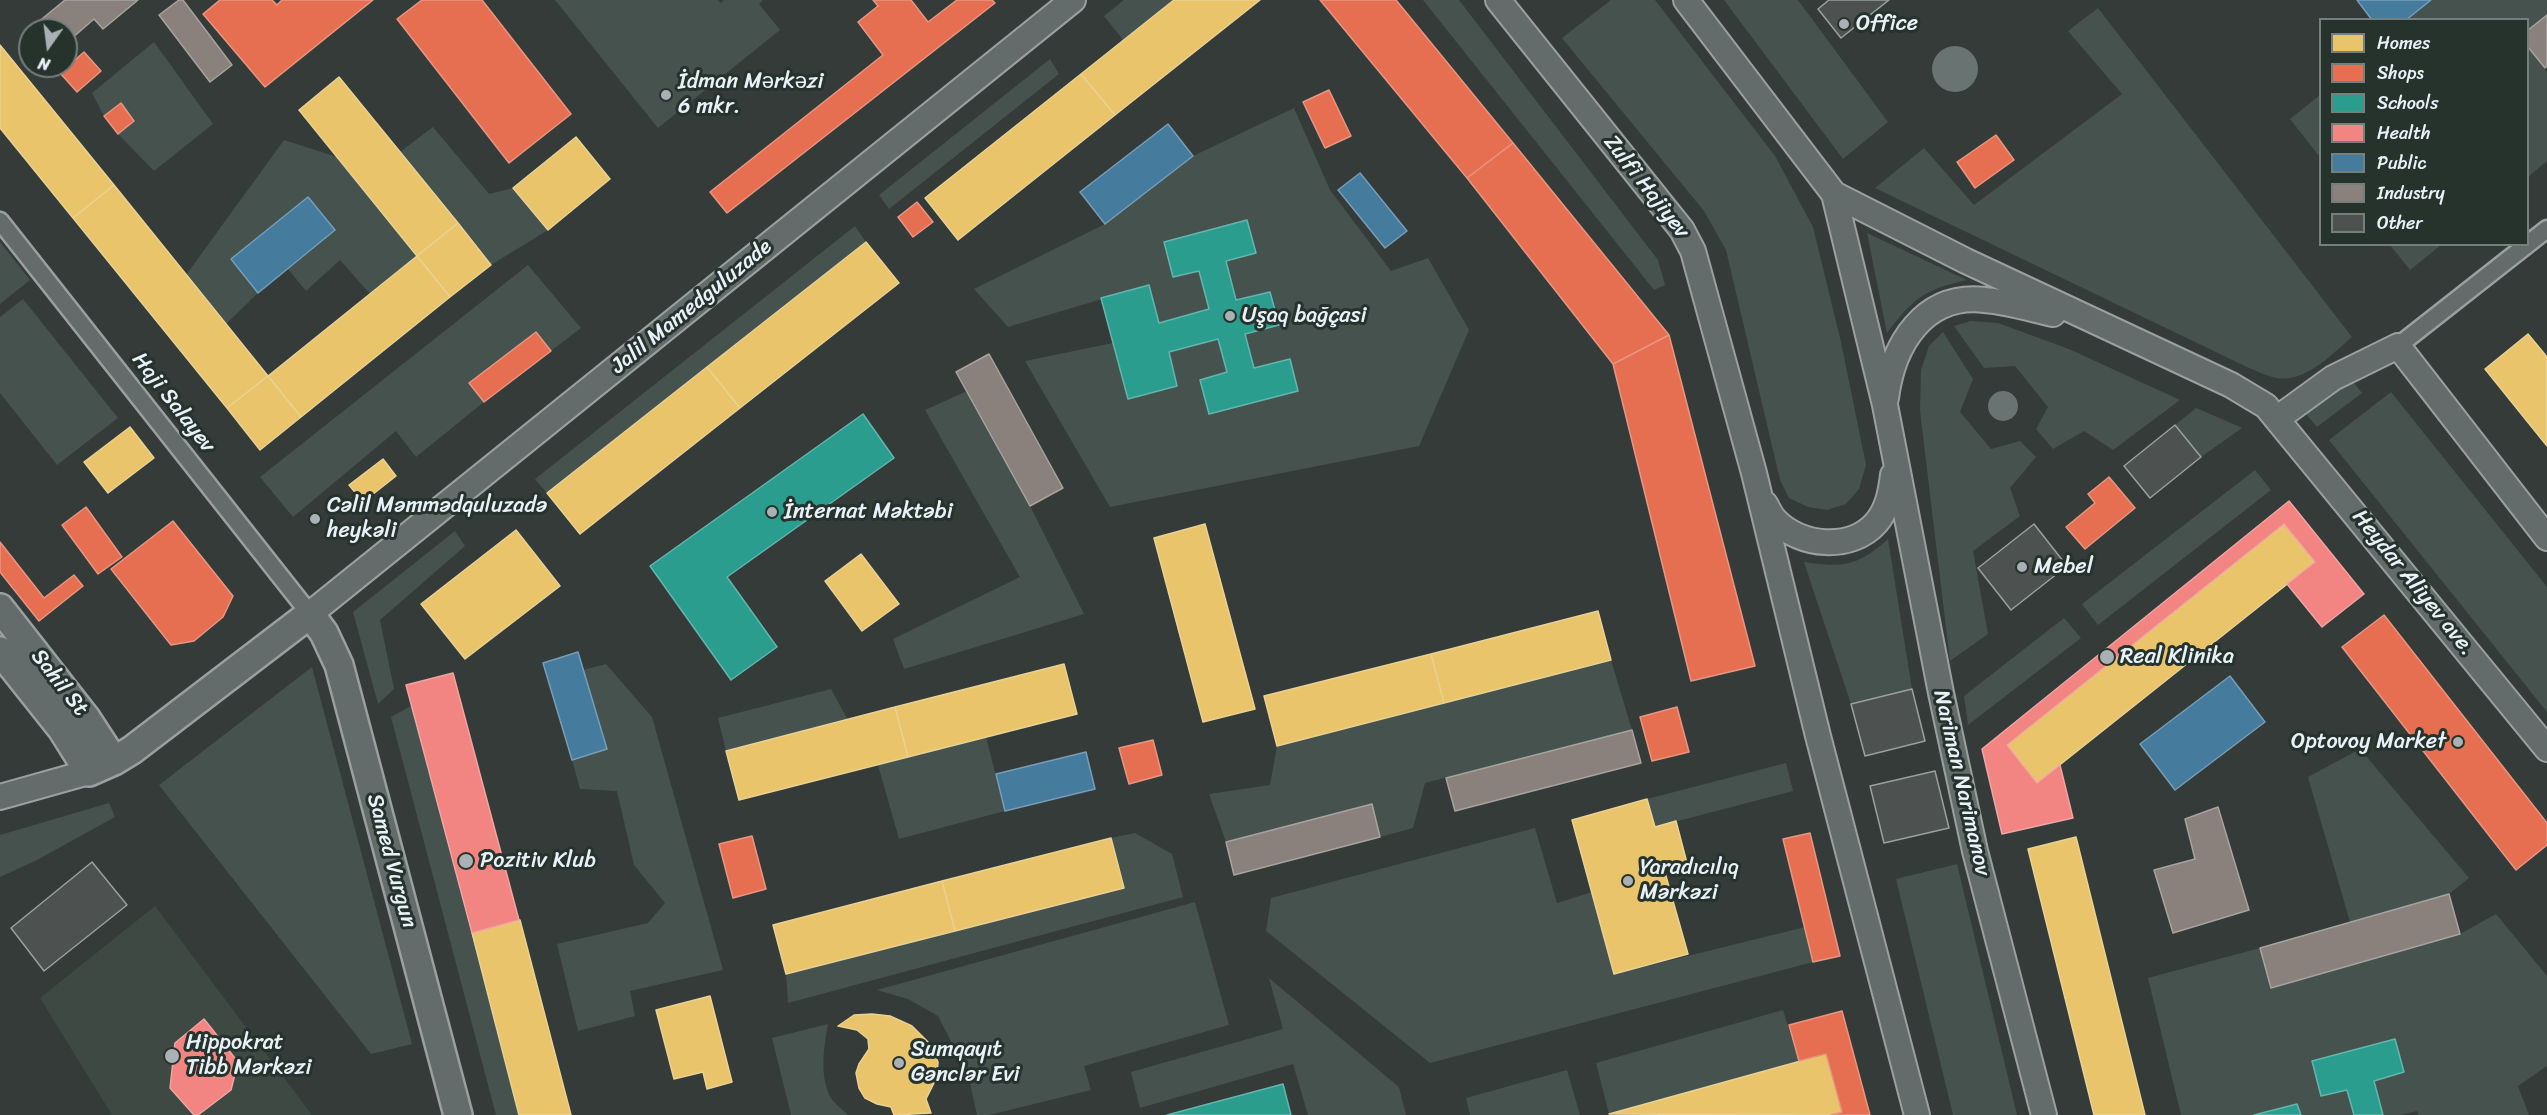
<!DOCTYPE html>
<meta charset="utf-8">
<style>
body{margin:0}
#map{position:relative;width:2547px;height:1115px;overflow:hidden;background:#353b38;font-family:Sriracha,sans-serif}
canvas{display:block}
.legend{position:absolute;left:2319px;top:18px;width:210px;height:228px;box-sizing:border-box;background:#26332d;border:2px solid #747f7e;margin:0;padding:8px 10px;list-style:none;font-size:18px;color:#e8f1f8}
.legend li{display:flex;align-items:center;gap:12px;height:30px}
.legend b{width:30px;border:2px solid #747f7e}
.north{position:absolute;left:18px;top:18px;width:60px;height:60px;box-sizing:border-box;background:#26332d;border:2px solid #747f7e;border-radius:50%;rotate:194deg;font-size:16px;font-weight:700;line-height:24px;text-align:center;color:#e8f1f8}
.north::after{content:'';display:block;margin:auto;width:21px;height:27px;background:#a9b1b5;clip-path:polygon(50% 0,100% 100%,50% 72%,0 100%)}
</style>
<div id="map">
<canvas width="2547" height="1115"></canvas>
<ul class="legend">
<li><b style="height:16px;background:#e9c46a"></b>Homes</li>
<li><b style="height:16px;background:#e76f51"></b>Shops</li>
<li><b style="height:16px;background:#2a9d8f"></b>Schools</li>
<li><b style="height:16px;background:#f28482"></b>Health</li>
<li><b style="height:16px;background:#457b9d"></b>Public</li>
<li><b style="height:16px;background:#8a817c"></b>Industry</li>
<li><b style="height:16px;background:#4d5250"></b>Other</li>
</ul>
<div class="north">N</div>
</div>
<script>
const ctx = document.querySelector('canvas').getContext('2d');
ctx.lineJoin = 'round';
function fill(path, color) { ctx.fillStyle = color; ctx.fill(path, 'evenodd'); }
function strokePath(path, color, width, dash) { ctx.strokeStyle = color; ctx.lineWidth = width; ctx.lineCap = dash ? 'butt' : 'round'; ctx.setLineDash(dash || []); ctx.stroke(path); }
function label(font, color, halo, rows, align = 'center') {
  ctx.font = font + ' Sriracha,sans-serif'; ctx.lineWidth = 6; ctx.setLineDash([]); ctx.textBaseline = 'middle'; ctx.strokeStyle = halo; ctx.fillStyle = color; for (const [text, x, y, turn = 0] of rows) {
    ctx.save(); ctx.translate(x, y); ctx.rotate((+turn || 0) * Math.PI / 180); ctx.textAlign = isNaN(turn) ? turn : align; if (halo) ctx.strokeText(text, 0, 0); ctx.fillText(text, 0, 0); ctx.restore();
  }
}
const built = new Path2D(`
 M 155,906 L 312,1115 L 112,1115 L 40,998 Z`);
const green = new Path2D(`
 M 555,0 L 718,0 L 721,3 L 724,0 L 763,0 L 759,4 L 780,30 L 658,128 Z
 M 1124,0 L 1174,0 L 1123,40 L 1104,16 Z
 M 1423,0 L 1459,0 L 1658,260 L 1665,285 L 1654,290 Z
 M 1611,0 L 1655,0 L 1775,156 L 1813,227 L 1841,342 L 1866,465 L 1859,489 L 1846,504 L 1827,510 L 1808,507 L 1789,498 L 1780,480 L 1726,250 L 1704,211 L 1562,38 Z
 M 1724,0 L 1798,0 L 1888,122 L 1843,159 Z
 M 2431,0 L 2547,0 L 2547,15 L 2528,30 L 2528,20 L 2406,20 Z
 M 2098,8 L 2352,337 C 2332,354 2306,383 2276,378 C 2267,376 2257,371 2249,368 L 1875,188 L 1924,148 L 1974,205 L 2122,94 L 2068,31 Z
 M 154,42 L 213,124 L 154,171 L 118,134 L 134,121 L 121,104 L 104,116 L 92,93 Z
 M 2528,47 L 2547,72 L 2547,161 L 2528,177 Z
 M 1050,59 L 1059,74 L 889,209 L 879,195 Z
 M 2320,95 L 2320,157 L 2290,119 Z
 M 1294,108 L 1330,190 L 1391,271 L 1428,258 L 1469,330 L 1419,446 L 1110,507 L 1025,361 L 1113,343 L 1128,399 L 1177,386 L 1169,352 L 1218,339 L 1227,372 L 1200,380 L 1209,414 L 1298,391 L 1289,359 L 1254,368 L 1245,334 L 1279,325 L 1270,292 L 1236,300 L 1226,261 L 1256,253 L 1247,220 L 1164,242 L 1173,277 L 1199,271 L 1209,309 L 1159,323 L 1149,285 L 1008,327 L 974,289 L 1105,224 L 1193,156 Z
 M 433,127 L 489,194 L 513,188 L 548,230 L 491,265 L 400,152 Z
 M 284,140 L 337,157 L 417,256 L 370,294 L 340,260 L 306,291 L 288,269 L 335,230 L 308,197 L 231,259 L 258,293 L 226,324 L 186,275 Z
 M 855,226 L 866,242 L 547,493 L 535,479 Z
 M 1867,233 L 1967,280 C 1923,290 1914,298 1887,333 Z
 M 0,242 L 30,280 L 0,304 Z
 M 2390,245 L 2441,245 L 2410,270 Z
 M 528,265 L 581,328 L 551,351 L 536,332 L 470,384 L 484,402 L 416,457 L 396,431 L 293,517 L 260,477 Z
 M 23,299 L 118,418 L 57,465 L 0,393 L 0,317 Z
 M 1971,321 L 1998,323 L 2069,349 L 2180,400 L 2113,450 L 2084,431 L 2053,449 L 2036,429 L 2048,407 L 2015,366 L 1984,368 L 1954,326 Z
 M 1943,332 L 1973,379 L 1960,412 L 1991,449 L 2020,441 L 2036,457 L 2010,488 L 2020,516 L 1973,551 L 1988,634 L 1950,661 L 1920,411 L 1921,370 L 1929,346 Z
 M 2351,379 L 2362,393 L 2317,427 L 2306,414 Z
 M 967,391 L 1030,506 L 1084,614 L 904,669 L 893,639 L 1020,577 L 925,410 Z
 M 2391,392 L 2547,587 L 2547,712 L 2329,440 Z
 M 2196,408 L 2238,426 L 2242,428 L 2201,457 L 2175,425 Z
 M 2255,470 L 2271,490 L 2098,625 L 2082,604 Z
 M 455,531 L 465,546 L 380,620 L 394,689 L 378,704 L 353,612 Z
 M 1888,539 L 1912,689 L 1851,704 L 1804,562 C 1843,568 1858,566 1888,539 Z
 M 2064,618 L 2081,638 L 1968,725 L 1964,696 Z
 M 1611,660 L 1632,730 L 1425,783 L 1413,828 L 1380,837 L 1372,805 L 1226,842 L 1209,794 L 1270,785 L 1277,746 Z
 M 606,664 L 652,717 L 723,970 L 630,991 L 635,1016 L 578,1031 L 557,944 L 648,923 L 665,903 L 634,865 L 617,791 L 580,789 L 572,760 L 583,670 Z
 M 312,667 L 412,1044 L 371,1054 L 159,785 Z
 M 831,689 L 848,720 L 726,751 L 718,718 Z
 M 411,706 L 519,1115 L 496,1115 L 391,717 Z
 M 986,737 L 1005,811 L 899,839 L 878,765 Z
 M 2360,749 L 2469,878 L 2449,894 L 2350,922 L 2308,777 Z
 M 1786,763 L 1793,791 L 1655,827 L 1647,799 Z
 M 109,803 L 115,817 L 37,860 L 0,877 L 0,835 Z
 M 1535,828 L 1557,903 L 1592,892 L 1615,974 L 1805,927 L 1813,962 L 1430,1063 L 1266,931 L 1271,898 Z
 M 1135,833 L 1172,854 L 1183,897 L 788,1003 L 786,974 L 1124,888 L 1111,838 Z
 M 1957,864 L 2017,1115 L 1953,1115 L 1896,879 Z
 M 1195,902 L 1229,1025 L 1084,1066 L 1091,1090 L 989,1115 L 977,1115 L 962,1047 L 955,1049 L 938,1016 L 908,999 L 877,990 Z
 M 2496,914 L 2547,976 L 2547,1066 L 2518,1086 L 2529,1115 L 2419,1115 L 2417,1111 L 2401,1115 L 2383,1115 L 2374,1081 L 2404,1072 L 2395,1039 L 2312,1061 L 2321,1096 L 2347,1090 L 2354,1115 L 2301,1115 L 2297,1104 L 2254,1115 L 2181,1115 L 2148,978 L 2260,948 L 2272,988 L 2460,934 Z
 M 1269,978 L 1399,1087 L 1406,1115 L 1308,1115 L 1293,1064 L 1140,1108 L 1131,1072 L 1283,1029 Z
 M 1783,1010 L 1799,1061 L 1609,1114 L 1596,1063 Z
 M 828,1024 C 824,1046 819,1077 831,1098 C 835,1104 843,1110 848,1115 L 791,1115 L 772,1038 Z
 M 1567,1070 L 1580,1115 L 1470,1115 L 1466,1098 Z`);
const water = new Path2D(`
 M1932 69a23 23 0 1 1 46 0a23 23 0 1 1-46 0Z
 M1988 406a15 15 0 1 1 30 0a15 15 0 1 1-30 0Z`);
const homes = new Path2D(`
 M 1174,0 L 1260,0 L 1115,115 L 1081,74 Z
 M 0,45 L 114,185 L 73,218 L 0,128 Z
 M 1081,74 L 1115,115 L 958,240 L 925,198 Z
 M 339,77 L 458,223 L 417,256 L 299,110 Z
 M 576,137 L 610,179 L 548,230 L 513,188 Z
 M 114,185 L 268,376 L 227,408 L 73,218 Z
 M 458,223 L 491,265 L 450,297 L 417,256 Z
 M 866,242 L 899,283 L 740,408 L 707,367 Z
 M 417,256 L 450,297 L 301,417 L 268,376 Z
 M 2528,334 L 2547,357 L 2547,446 L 2485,369 Z
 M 707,367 L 740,408 L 580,534 L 547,493 Z
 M 268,376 L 301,417 L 260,450 L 227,408 Z
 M 130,427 L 154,458 L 108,493 L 84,462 Z
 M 383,459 L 396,476 L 363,502 L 349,485 Z
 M 1205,524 L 1255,709 L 1203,722 L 1154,538 Z
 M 2284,524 L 2315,562 L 2037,783 L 2007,745 Z
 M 516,530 L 560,586 L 465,659 L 421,604 Z
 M 861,554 L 899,604 L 862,631 L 825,581 Z
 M 1598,611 L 1611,660 L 1444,703 L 1431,654 Z
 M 1431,654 L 1444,703 L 1277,746 L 1264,696 Z
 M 1064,664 L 1077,714 L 908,757 L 895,707 Z
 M 895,707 L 908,757 L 739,800 L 726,751 Z
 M 1647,799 L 1655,827 L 1676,821 L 1687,863 L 1664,869 L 1688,954 L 1614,974 L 1572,820 Z
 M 2076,837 L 2145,1115 L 2094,1115 L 2028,849 Z
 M 1111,838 L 1124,888 L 955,931 L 942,881 Z
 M 942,881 L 955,931 L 786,974 L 773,925 Z
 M 520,920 L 571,1115 L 519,1115 L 472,933 Z
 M 710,996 L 732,1082 L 707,1089 L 703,1072 L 674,1079 L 656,1010 Z
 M 872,1014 L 890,1016 L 912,1026 L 929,1043 L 938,1062 L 937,1077 L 926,1099 L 931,1113 L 894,1115 L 891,1107 L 877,1104 L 865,1098 L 859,1088 L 856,1073 L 859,1064 L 869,1049 L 868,1039 L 857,1030 L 838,1026 L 854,1015 Z
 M 1826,1054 L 1842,1112 L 1831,1115 L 1609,1114 Z`);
const shops = new Path2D(`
 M 220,0 L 272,0 L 277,5 L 282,0 L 373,0 L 265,87 L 203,14 Z
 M 422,0 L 482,0 L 571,114 L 509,163 L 397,19 Z
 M 873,0 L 911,0 L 928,22 L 957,0 L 992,0 L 995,3 L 727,213 L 710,192 L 883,55 L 858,22 L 878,6 Z
 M 1320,0 L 1396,0 L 1513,143 L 1467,178 Z
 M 84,52 L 101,71 L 77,92 L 60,73 Z
 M 1329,90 L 1351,136 L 1325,148 L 1303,102 Z
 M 121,103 L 134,121 L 118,134 L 104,116 Z
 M 1996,135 L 2014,160 L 1975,188 L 1957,162 Z
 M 1513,143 L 1669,335 L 1613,364 L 1467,178 Z
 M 917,202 L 933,222 L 913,237 L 898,217 Z
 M 536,332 L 551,351 L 484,402 L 469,383 Z
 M 1669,335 L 1755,666 L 1691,681 L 1613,364 Z
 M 2109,477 L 2135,508 L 2085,549 L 2066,527 L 2095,503 L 2088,494 Z
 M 86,507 L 122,557 L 98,574 L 62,525 Z
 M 173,521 L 233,596 L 223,617 L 194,641 L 171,645 L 111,569 Z
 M 0,542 L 44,598 L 74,575 L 83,586 L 39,621 L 0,572 Z
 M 2384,615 L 2547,823 L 2547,845 L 2516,870 L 2342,647 Z
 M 1677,707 L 1689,752 L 1652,761 L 1640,717 Z
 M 1153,740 L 1162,775 L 1129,784 L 1119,748 Z
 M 1810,833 L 1840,956 L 1813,962 L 1783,839 Z
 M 752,836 L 766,889 L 733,898 L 719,844 Z
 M 1842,1011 L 1870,1115 L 1831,1115 L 1842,1112 L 1826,1054 L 1799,1061 L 1789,1025 Z`);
const schools = new Path2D(`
 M 1247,220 L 1256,253 L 1226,261 L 1236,300 L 1270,292 L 1279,325 L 1245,334 L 1254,368 L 1290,359 L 1298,391 L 1209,414 L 1200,380 L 1227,372 L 1218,339 L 1169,352 L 1177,386 L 1128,399 L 1101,298 L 1149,285 L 1159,323 L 1209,309 L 1199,271 L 1173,277 L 1164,242 Z
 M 863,414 L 894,458 L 727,577 L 777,647 L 731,680 L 650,566 Z
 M 2395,1039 L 2404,1072 L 2374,1081 L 2383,1115 L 2354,1115 L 2347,1090 L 2321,1096 L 2312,1061 Z
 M 1283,1084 L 1291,1115 L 1167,1115 Z
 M 2297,1104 L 2301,1115 L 2254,1115 Z`);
const health = new Path2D(`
 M 2289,501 L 2364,594 L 2322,627 L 2287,584 L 2315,562 L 2284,524 L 2007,745 L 2037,783 L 2060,765 L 2073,818 L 2002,834 L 1982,749 Z
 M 453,673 L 519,920 L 472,933 L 406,685 Z
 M 204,1019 L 238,1062 L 231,1090 L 198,1115 L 194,1115 L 170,1088 L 175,1043 Z`);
const public = new Path2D(`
 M 2357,0 L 2431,0 L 2406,20 L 2372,20 Z
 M 1168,124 L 1193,156 L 1105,224 L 1080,192 Z
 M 1360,173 L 1407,231 L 1385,248 L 1338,190 Z
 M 308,197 L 335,230 L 258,293 L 231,259 Z
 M 578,652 L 607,749 L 572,760 L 543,663 Z
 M 2230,676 L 2265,722 L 2175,790 L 2140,744 Z
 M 1086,752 L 1095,789 L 1005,811 L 996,774 Z`);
const industry = new Path2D(`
 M 65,0 L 138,0 L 103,29 L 94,19 L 71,39 L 66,30 L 43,30 L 37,23 Z
 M 179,0 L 183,0 L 232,65 L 210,82 L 159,15 Z
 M 2547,15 L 2547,66 L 2545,68 L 2528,47 L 2528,30 Z
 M 989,354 L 1063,488 L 1030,506 L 956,372 Z
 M 1632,730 L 1641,763 L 1455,811 L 1446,778 Z
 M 1372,804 L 1380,837 L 1234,875 L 1226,842 Z
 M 2218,807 L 2249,910 L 2173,933 L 2154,870 L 2195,859 L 2185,819 Z
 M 2449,894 L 2460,934 L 2271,988 L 2260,948 Z`);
const building = new Path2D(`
 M 1829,0 L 1889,0 L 1841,38 L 1818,9 Z
 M 2175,425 L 2201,457 L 2150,498 L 2124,466 Z
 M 2034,524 L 2067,566 L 2011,610 L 1978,568 Z
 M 1912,689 L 1925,741 L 1865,756 L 1851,704 Z
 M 1935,771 L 1949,828 L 1884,843 L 1870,786 Z
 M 92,862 L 127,905 L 44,971 L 11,928 Z`);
const street = new Path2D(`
 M 0,221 L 310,614
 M 2398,346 L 2547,229`);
const secondary = new Path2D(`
 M 1498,0 L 1682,230 L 1693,251 L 1754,473 L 1818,736 L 1917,1115
 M 1686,0 L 1834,194 L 1885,405 L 1941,693 L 1975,851 L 2044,1115
 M 1834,194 L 1966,261 L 2231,385 L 2266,406 L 2547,749
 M 1886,398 C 1893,344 1924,293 1985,300 C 2008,302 2031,309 2053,314
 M 2278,418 L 2333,378 L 2398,346 L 2547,538
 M 1765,504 C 1768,509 1771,516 1775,520 C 1800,547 1851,551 1876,523 C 1888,509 1891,492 1893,475
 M 310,614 L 1073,0
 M 0,797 L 89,772`);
const primary = new Path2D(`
 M 0,608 L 86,718 L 114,761
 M 0,651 L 62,729 L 89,772 L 114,761 L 132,750 L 310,614 L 324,633 L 339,665 L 458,1115`);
const markers = [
 [1844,24,6,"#a9b1b5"],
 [666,95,6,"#a9b1b5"],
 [1230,316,6,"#a9b1b5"],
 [772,512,6,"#a9b1b5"],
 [315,519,6,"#a9b1b5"],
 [2022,567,6,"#a9b1b5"],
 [2107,657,8,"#a9b1b5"],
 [2458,742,6,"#a9b1b5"],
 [466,861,8,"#a9b1b5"],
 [1628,881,6,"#a9b1b5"],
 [172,1056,8,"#a9b1b5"],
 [899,1063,6,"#a9b1b5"]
];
const poiNames = [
 ["Office",1856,24],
 ["İdman Mәrkәzi",678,82],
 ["6 mkr.",678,107],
 ["Uşaq bağçasi",1242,316],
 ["Cəlil Məmmədquluzadə",327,506],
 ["heykəli",327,531],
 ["İnternat Məktəbi",784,512],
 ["Mebel",2034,567],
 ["Real Klinika",2120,657],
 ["Optovoy Market",2446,742,"right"],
 ["Pozitiv Klub",480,861],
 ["Yaradıcılıq",1640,868],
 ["Mərkəzi",1640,893],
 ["Hippokrat",186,1043],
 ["Tibb Mərkəzi",186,1068],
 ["Sumqayıt",911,1050],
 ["Gənclər Evi",911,1075]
];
const streetNames = [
 ["Zulfi Hajiyev",1646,187,52],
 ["Jalil Mamedguluzade",692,307,-39],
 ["Haji Salayev",173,403,52],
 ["Heydar Aliyev ave.",2413,583,51],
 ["Sahil St",59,683,52],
 ["Nariman Narimanov",1961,783,77],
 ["Samed Vurgun",391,861,75]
];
fill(built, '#3e4944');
fill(green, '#46524e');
fill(water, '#687372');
fill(homes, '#e9c46a');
strokePath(homes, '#e9d295', 1.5);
fill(shops, '#e76f51');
strokePath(shops, '#e79683', 1.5);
fill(schools, '#2a9d8f');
strokePath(schools, '#63b6ae', 1.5);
fill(health, '#f28482');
strokePath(health, '#efa5a5', 1.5);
fill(public, '#457b9d');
strokePath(public, '#769eb8', 1.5);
fill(industry, '#8a817c');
strokePath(industry, '#a6a3a1', 1.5);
fill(building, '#4d5250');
strokePath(building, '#9a9f9f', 1.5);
strokePath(street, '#9a9f9f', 21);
strokePath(secondary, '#9a9f9f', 28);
strokePath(primary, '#9a9f9f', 32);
strokePath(street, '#646b6b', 16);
strokePath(secondary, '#646b6b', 24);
strokePath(primary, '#646b6b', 27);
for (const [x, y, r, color] of markers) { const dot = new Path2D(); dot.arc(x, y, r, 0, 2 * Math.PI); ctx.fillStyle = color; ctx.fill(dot); strokePath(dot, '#26332d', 2); }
label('22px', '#e8f1f8', '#26332d', poiNames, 'left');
label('22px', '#e8f1f8', '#26332d', streetNames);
</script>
